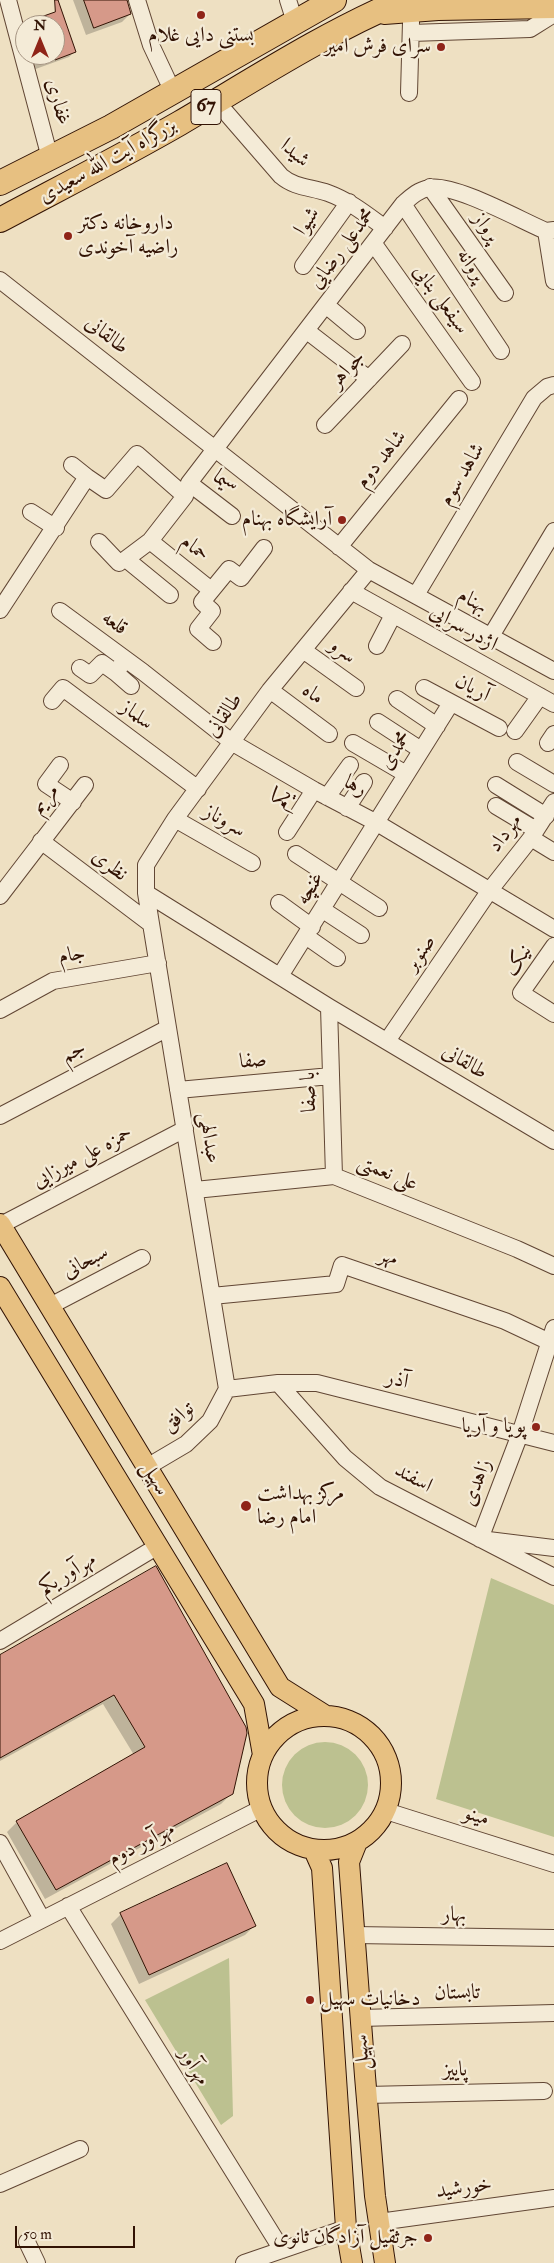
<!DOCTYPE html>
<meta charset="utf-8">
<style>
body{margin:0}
#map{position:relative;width:554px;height:2263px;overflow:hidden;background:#eee0c2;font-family:"IM FELL Double Pica",serif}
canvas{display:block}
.north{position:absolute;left:15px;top:15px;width:50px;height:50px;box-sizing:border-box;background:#f4ebd7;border:1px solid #a69583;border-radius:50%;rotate:0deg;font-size:14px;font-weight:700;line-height:20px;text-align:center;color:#321304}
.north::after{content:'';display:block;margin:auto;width:18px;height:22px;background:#8f2418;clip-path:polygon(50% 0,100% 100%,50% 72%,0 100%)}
.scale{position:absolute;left:15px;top:2226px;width:120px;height:22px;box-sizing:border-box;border:2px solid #321304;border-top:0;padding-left:6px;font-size:15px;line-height:18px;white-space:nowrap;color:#321304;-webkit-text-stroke:4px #f4ebd7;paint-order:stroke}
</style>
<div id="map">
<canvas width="554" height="2263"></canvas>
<div class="north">N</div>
<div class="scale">50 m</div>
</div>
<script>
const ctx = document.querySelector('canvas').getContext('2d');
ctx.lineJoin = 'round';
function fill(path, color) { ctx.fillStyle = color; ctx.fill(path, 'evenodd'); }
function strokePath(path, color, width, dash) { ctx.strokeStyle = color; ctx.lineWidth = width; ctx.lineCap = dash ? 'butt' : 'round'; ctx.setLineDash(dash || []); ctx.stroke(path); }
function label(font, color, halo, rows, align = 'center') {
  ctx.font = font + ' "IM FELL Double Pica",Amiri,serif'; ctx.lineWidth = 4.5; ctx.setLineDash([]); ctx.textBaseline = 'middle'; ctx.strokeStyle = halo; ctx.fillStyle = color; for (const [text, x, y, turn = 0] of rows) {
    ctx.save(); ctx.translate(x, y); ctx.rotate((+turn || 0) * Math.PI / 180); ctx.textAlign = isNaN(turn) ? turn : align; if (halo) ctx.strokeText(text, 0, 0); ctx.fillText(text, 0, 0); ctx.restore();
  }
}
const green = new Path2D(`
 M 491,1578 L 554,1605 L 554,1837 L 436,1799 Z
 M282 1785a43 43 0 1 1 86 0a43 43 0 1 1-86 0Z
 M 229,1958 L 233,2116 L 221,2125 L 145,2000 Z`);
const shadow = new Path2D(`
 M 73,0 L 126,0 L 130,14 L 122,22 L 86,35 Z
 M 60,11 L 75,51 L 69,57 L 30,71 L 26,55 L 55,55 L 55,25 L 25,25 L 25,51 L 19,30 L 25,24 Z
 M 155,1568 L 231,1794 L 221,1804 L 45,1899 L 7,1832 L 17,1822 L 134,1755 L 103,1704 L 0,1761 L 0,1656 Z
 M 121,1914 L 255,1925 L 245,1935 L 139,1984 L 111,1924 Z`);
const building = new Path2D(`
 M 55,0 L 58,0 L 76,52 L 55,60 L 55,25 L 25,25 L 24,23 L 55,12 Z
 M 84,0 L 127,0 L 131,14 L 94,28 Z
 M 156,1566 L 246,1727 L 247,1733 L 233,1794 L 56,1890 L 16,1821 L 145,1747 L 114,1695 L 0,1758 L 0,1655 Z
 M 227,1863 L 256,1926 L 149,1975 L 120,1913 Z`);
const minor = new Path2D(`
 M 8,0 L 50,158
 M 137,0 L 151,45 L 173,92
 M 288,0 L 295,22
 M 411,33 L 530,29 L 554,14
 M 409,93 L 411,22
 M 216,101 L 281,176 C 295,188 311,187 328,193 C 350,201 367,215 385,228
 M 430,187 L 505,293
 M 403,204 L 501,351
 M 546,231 L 554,281
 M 374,244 L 472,382
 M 303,266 L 349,202
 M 0,280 L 369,570 L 554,671
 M 327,306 L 357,331
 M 307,331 L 369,379
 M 325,425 L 402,344
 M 72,465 L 87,477
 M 189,483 L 232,516
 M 31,512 L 56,528
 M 150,541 L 211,590
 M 99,542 L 119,563
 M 339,547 L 459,399
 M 351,591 L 554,704
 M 170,595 L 126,559 L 150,541 L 185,496 L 189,483 L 215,449 L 403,204 C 411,197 418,190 429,188 C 454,183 520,220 546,231 L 554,230
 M 416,595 L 534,398 L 547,387 L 554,385
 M 0,610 L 87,477 L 106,490 L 137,454 L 185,496
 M 60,611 L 143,672 L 233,743 L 314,790 L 377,823 L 554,929
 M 491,636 L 554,531
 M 213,642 L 198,629 L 212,611 L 202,602 L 229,569 L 241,578 L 264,548
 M 377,646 L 393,615
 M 303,650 L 356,688
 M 80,668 L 90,675 L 102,663 L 116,673 L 125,659
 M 116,673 L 131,686
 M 424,688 L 499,728
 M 270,690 L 329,734
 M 397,699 L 437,726
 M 52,701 L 63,688 L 198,789
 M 378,722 L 421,750
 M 515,731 L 540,696
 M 353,743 L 406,774
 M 548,743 L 554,734
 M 517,762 L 554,784
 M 60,765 L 46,784 L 73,802
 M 496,785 L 546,816
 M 327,797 L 350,765
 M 496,806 L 536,830
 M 347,808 L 364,782
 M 175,819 L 252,863
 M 287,832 L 314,790
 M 531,838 L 554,852
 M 41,841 L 151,924
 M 296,854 L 379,908
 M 146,893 L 329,1007 L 554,1141
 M 0,896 L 85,785
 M 279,903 L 312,927
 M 323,910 L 361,935
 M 307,937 L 337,958
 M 554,946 L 521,993 L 554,1014
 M 280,976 L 451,703
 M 329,1007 L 334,1176
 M 0,1010 L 53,981 L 158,963
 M 387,1041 L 490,890 L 531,838 L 554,802
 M 178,1090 L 331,1076
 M 0,1116 L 168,1028
 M 195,1190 L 334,1176 L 517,1249 L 554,1266
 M 1,1225 L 185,1129
 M 212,1296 L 336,1284 L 342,1265 L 505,1321 L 554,1344
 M 50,1306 L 142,1258
 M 554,1328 L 520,1434 L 480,1539 L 554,1548
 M 278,1383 L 345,1458 L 380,1487 L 554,1577
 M 227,1389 L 146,893 L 146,865 L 175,819 L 270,690 L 369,570
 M 227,1389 L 278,1383 L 317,1383 L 554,1443
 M 147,1467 L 186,1444 L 210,1421 L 227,1389
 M 0,1641 L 158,1546
 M 386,1811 L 554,1864
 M 0,1843 L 42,1919
 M 68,1906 L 282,2250
 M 354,1935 L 554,1938
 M 0,1941 L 262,1808
 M 360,2018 L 554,2013
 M 366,2095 L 544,2091
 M 0,2184 L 80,2149
 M 379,2222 L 554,2198
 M 27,2242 L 37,2263
 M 244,2263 L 346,2228`);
const major = new Path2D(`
 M 0,1224 L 280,1687 L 326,1716
 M 0,1287 L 254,1704 L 263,1755
 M257 1783a67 67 0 1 1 134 0a67 67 0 1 1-134 0Z
 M 357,1842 L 349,1862 L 365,2076 L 375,2196 L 385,2263
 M 314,1850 L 322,1868 L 346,2228 L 352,2263`);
const highway = new Path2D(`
 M 384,12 L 438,8 L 554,6
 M 0,183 L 111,127 L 334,0
 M 0,220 C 60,188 121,157 180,123 C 253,80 325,33 403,0`);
const markers = [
 [201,15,5,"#8f2418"],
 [441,47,5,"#8f2418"],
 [68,236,5,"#8f2418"],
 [342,520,5,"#8f2418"],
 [536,1427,5,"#8f2418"],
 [246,1506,6,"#8f2418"],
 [310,2000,5,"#8f2418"],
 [428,2238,5,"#8f2418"]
];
const shields = [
 [206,107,30]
];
const shieldNames = [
 ["67",206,107]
];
const poiNames = [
 ["بستنی دایی غلام",201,36,"center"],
 ["سرای فرش امیر",431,47],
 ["داروخانه دکتر",78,224,"left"],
 ["راضیه آخوندی",78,248,"left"],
 ["آرایشگاه بهنام",332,520],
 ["پویا و آریا",526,1427],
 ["مرکز بهداشت",257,1494,"left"],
 ["امام رضا",257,1518,"left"],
 ["دخانیات سهیل",320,2000,"left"],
 ["جرثقیل آزادگان ثانوی",418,2238]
];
const streetNames = [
 ["غفاری",57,102,75],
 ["شیدا",294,154,41],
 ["بزرگراه آیت الله سعیدی",108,162,-29],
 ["شیوا",308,222,-55],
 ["پرواز",485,228,55],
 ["محمدعلی رضایی",343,249,-53],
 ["پروانه",470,266,56],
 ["سیفعلی بنایی",440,300,54],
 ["طالقانی",106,336,38],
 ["جواهر",348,370,-47],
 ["شاهد دوم",382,460,-51],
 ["شاهد سوم",463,475,-59],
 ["سیما",224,483,38],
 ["حمام",194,549,38],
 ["بهنام",472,602,29],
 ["قلعه",114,624,36],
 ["اژدر سرایی",463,629,29],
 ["سرو",342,652,36],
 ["آریان",472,689,28],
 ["ماه",312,695,36],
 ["سلماز",136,716,37],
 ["طالقانی",225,716,-55],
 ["محمدی",396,751,-58],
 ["رها",355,787,28],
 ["یکم",283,799,-57],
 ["مریم",46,800,-52],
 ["سروناز",224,822,30],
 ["مهرداد",506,834,-53],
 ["نظری",109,866,37],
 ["غنچه",311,889,-58],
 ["صنوبر",421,954,-56],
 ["جام",72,956,-10],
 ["نیک",519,961,-58],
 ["جم",74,1053,-27],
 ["صفا",253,1062,-5],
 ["طالقانی",464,1063,31],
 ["با صفا",310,1092,-92],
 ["عبدالهی",208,1138,81],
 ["حمزه علی میرزایی",83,1158,-28],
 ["علی نعمتی",387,1174,22],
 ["مهر",388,1258,19],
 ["سبحانی",86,1263,-28],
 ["آذر",397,1381,14],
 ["توافق",179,1418,-41],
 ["سهیل",154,1479,59],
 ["اسفند",413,1479,29],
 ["زاهدی",478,1483,-69],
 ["مهرآور یکم",68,1575,-31],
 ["مینو",476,1817,17],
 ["مهرآور دوم",142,1845,-27],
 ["بهار",454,1916,1],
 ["تابستان",457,1994,-1],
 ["سهیل",363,2052,-94],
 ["مهرآور",193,2067,58],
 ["پاییز",455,2071,-1],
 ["خورشید",464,2189,-8]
];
fill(green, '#bcc190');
fill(shadow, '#0003');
fill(building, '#d69989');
strokePath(building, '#321304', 1);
strokePath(minor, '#614634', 18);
strokePath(major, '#321304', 22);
strokePath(highway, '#321304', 26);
strokePath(minor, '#f4ebd7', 16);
strokePath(major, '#e7c081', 20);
strokePath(highway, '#e7c081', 24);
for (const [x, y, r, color] of markers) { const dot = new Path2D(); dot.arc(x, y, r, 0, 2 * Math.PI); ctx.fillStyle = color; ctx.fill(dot); strokePath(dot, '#f4ebd7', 2); }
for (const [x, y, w] of shields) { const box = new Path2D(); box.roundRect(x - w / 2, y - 17.5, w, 35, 4); ctx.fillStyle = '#f4ebd7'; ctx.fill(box); strokePath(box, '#321304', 1); }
label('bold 20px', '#321304', null, shieldNames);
label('21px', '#321304', '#f4ebd7', poiNames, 'right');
label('21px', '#321304', '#f4ebd7', streetNames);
</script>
